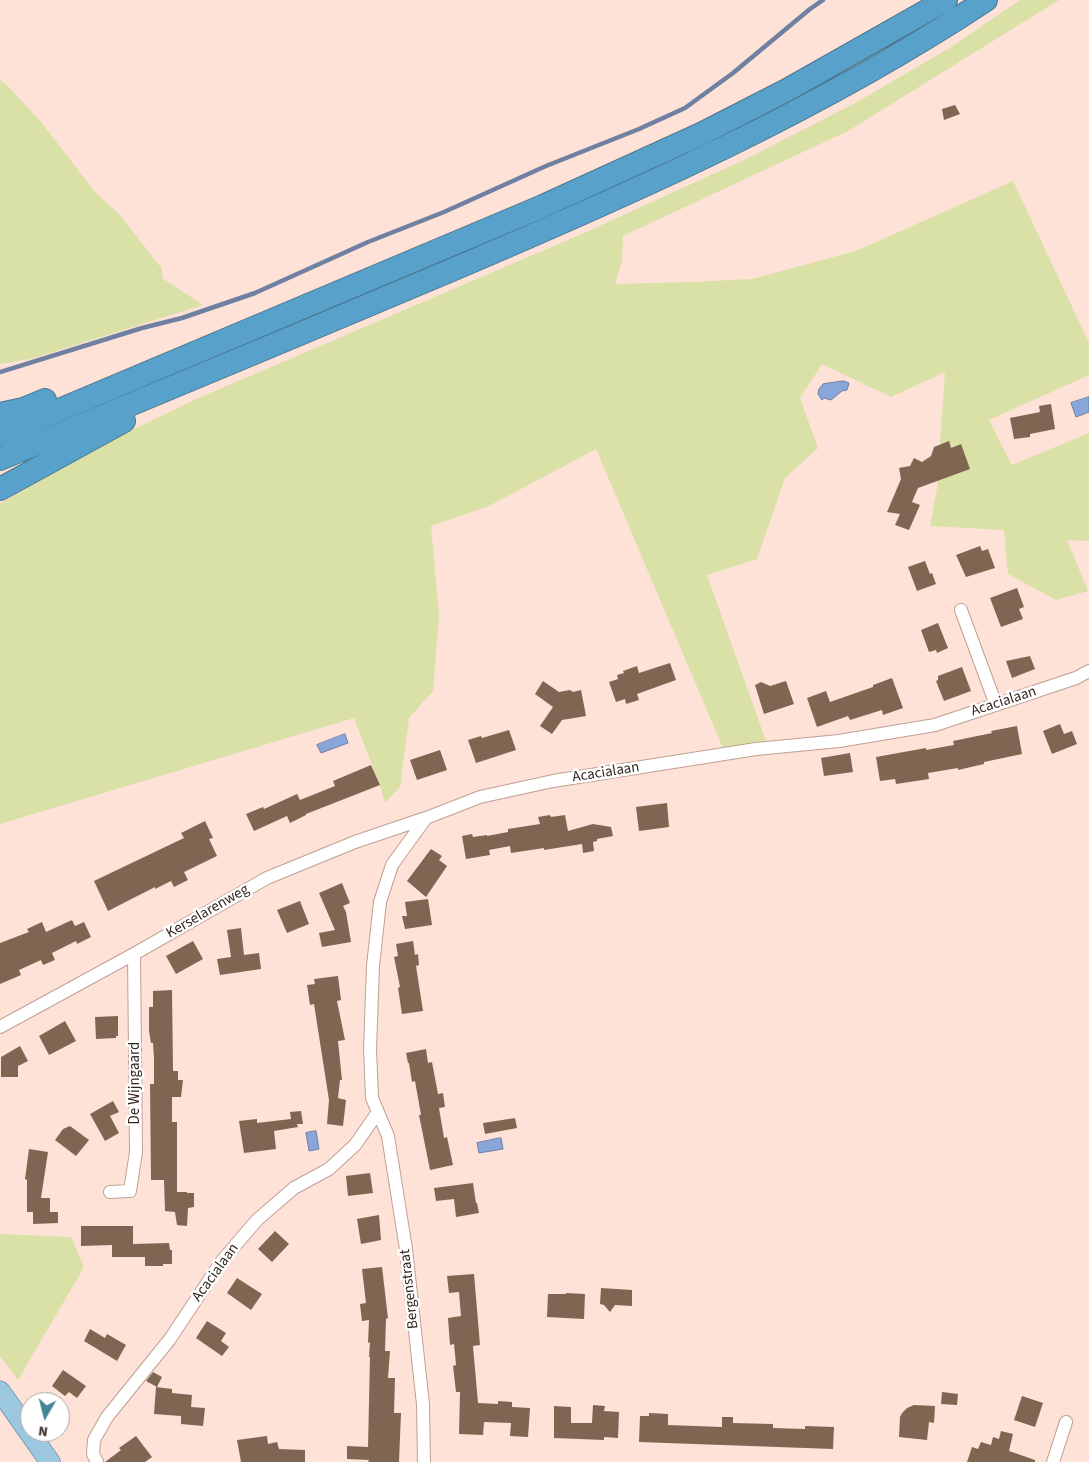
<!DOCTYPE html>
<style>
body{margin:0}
#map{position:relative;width:1089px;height:1462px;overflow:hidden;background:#fee1d7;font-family:"Source Sans 3",sans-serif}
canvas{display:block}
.north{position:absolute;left:20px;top:1392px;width:50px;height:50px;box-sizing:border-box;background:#fff;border:1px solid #ada8a6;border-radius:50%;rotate:188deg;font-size:14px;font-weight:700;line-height:20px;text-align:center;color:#332621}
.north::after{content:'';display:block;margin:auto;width:18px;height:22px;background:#438795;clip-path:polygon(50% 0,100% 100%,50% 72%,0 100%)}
</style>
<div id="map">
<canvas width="1089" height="1462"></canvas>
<div class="north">N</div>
</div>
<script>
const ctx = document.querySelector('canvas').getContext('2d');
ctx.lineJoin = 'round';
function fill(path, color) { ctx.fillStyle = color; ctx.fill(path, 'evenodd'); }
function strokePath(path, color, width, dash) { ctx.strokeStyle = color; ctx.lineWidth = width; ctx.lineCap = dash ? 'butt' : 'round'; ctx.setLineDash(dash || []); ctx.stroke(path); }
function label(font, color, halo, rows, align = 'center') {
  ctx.font = font + ' "Source Sans 3",sans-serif'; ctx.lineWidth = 5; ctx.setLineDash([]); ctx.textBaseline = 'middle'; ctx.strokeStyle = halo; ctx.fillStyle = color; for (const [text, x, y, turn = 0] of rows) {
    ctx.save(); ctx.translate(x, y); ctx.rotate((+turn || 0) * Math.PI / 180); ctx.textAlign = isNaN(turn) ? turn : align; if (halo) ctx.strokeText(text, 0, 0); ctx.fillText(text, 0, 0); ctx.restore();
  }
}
const green = new Path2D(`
 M 1020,0 L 1059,0 L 848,131 L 623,236 L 622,261 L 615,284 L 692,282 L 752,279 L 856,251 L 1013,181 L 1089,343 L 1089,375 L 989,420 L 1012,465 L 1089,433 L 1089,541 L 1067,540 L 1088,591 L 1056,600 L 1008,574 L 1004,530 L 930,526 L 937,489 L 945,372 L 891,397 L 822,364 L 800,398 L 818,448 L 785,478 L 757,559 L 707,575 L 766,741 L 723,748 L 596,449 L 489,506 L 431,526 L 439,616 L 433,691 L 409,718 L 400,787 L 385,803 L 380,785 L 354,718 L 0,824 L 0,504 L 93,449 L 194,400 L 584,233 L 746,159 L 857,102 L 951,47 Z
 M 0,80 L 9,87 L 41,122 L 95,192 L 120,215 L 162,269 L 162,278 L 203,305 L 34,358 L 0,364 Z
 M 0,1234 L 71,1237 L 84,1267 L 18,1380 L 0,1356 Z`);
const water = new Path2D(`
 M 844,381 L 849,383 L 847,390 L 842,391 L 831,400 L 824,398 L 822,400 L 818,394 L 819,389 L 823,384 Z
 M 1089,397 L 1089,412 L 1076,417 L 1071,403 Z
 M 345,734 L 348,743 L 321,753 L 317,745 Z
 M 316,1131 L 319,1149 L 309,1151 L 306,1133 Z
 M 501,1138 L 503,1149 L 479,1153 L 477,1143 Z`);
const stream = new Path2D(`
 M 0,372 L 142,328 L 182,318 L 255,293 L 368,242 L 444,212 L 546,166 L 639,129 L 685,108 L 733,73 L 810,9 L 823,0`);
const building = new Path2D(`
 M 955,105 L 960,114 L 944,120 L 942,109 Z
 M 1051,404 L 1055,429 L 1030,434 L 1030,437 L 1014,439 L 1010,418 L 1040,412 L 1039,406 Z
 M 949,441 L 951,448 L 961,444 L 970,469 L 918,488 L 912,502 L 920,505 L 909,530 L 895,525 L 900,514 L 887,512 L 901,479 L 899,468 L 910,466 L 914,458 L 922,462 L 931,456 L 934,447 Z
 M 980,546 L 982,551 L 988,549 L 995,568 L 966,577 L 956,555 Z
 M 925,561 L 930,574 L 932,573 L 936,584 L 917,591 L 908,567 Z
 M 1017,588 L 1024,607 L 1019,609 L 1023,619 L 1001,627 L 990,598 Z
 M 938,623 L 948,648 L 937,653 L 936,650 L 929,652 L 921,630 Z
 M 1030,656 L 1035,669 L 1012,678 L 1006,661 Z
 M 670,663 L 676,680 L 637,694 L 639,700 L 626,704 L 625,699 L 616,702 L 609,682 L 618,679 L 617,675 L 624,673 L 623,671 L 637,666 L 639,673 Z
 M 962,667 L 971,691 L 944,701 L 936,681 L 938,680 L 938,676 Z
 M 892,678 L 903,708 L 883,715 L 882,710 L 850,720 L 848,716 L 817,727 L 807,698 L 826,691 L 830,702 L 873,687 L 873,685 Z
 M 543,681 L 559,692 L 570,690 L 573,692 L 581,690 L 586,716 L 562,720 L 552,734 L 540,726 L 553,707 L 535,694 Z
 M 786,681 L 794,704 L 764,714 L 755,685 L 761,682 L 770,686 Z
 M 1060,724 L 1064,734 L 1072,731 L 1077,744 L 1052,754 L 1043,731 Z
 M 1017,726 L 1022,754 L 984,762 L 984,764 L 958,770 L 958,768 L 928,773 L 929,779 L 896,784 L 895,779 L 880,781 L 876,757 L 926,748 L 926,750 L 954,745 L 953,741 L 992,733 L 991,731 Z
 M 509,730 L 516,750 L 476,763 L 468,740 L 481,736 L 482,738 Z
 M 440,750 L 447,770 L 417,780 L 410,760 Z
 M 850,753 L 853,772 L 824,776 L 821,758 Z
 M 371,765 L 380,785 L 306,814 L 306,815 L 290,823 L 287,816 L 254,831 L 246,814 L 263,807 L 264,809 L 297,794 L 300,800 L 335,786 L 333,781 Z
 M 667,803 L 669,827 L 639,831 L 636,807 Z
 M 550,815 L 551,817 L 565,815 L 568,831 L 593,824 L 611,827 L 613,836 L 597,839 L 597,841 L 593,842 L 594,851 L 583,853 L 582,844 L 544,850 L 544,848 L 511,853 L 510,846 L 489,850 L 490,855 L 466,859 L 462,836 L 472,834 L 473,837 L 487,835 L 487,836 L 508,832 L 508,829 L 540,824 L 538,817 Z
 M 205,821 L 213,838 L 209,839 L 217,856 L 184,872 L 188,880 L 174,887 L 171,881 L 155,889 L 155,887 L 108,911 L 94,881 L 184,838 L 181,833 Z
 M 431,849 L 442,856 L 439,860 L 447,866 L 426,897 L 407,881 Z
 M 342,883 L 350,903 L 343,906 L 346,912 L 351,942 L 322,947 L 319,933 L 335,930 L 319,893 Z
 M 428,899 L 432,925 L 405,929 L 402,916 L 407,916 L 405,902 Z
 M 300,901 L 309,924 L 287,933 L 277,910 Z
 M 72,920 L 75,926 L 84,922 L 91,937 L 77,944 L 76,941 L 52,953 L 55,960 L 43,965 L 41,960 L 19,970 L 21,975 L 0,984 L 0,943 L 29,932 L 27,929 L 42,922 L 46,932 Z
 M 241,928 L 244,955 L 259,953 L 261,969 L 220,975 L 217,959 L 231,957 L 227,930 Z
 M 193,941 L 203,959 L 176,974 L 166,956 Z
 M 413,941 L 415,955 L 418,954 L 419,965 L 416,966 L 423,1011 L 402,1014 L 398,988 L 400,987 L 394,957 L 398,956 L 396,944 Z
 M 338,976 L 341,1000 L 337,1001 L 345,1040 L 338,1041 L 342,1080 L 340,1080 L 338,1098 L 346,1100 L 343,1126 L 327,1124 L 329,1100 L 314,1004 L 310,1005 L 307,985 L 315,984 L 314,979 Z
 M 172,990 L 173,1071 L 178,1071 L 178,1080 L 183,1080 L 181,1097 L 172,1097 L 172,1122 L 177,1122 L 177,1192 L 187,1192 L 187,1193 L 194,1193 L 194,1207 L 188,1208 L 187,1226 L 177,1225 L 175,1212 L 165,1211 L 164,1180 L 151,1180 L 150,1084 L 154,1084 L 154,1058 L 153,1043 L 151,1043 L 149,1031 L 149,1007 L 153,1007 L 153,991 Z
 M 118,1016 L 118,1036 L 116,1036 L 116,1038 L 96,1039 L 95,1017 Z
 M 65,1021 L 76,1041 L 49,1055 L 39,1036 Z
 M 20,1046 L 28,1061 L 18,1066 L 18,1077 L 1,1077 L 1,1057 Z
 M 426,1049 L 428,1063 L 432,1062 L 438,1094 L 443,1093 L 445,1107 L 439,1108 L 444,1138 L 447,1137 L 453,1165 L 430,1170 L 419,1115 L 421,1115 L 415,1081 L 412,1082 L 409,1063 L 408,1063 L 406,1053 Z
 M 113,1101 L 119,1112 L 110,1116 L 119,1133 L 105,1141 L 90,1114 Z
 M 301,1111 L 303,1124 L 297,1124 L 298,1127 L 274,1131 L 276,1149 L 244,1153 L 239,1121 L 257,1119 L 257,1123 L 291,1119 L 290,1112 Z
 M 515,1118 L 517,1128 L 485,1134 L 483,1123 Z
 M 70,1126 L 89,1140 L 76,1156 L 55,1140 L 63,1129 Z
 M 29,1149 L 48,1152 L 41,1198 L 50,1198 L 50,1212 L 58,1212 L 58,1223 L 33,1224 L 33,1212 L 27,1212 L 27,1180 L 25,1179 Z
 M 370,1173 L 373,1193 L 348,1196 L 346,1176 Z
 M 473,1183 L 476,1203 L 477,1203 L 479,1213 L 456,1217 L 454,1199 L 436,1201 L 434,1188 Z
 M 379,1215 L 381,1240 L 361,1244 L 357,1219 Z
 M 81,1226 L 133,1226 L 133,1244 L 169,1243 L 170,1250 L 172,1250 L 172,1264 L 163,1264 L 163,1266 L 145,1266 L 145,1257 L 112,1257 L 112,1245 L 81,1246 Z
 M 275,1231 L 289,1244 L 272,1262 L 258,1249 Z
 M 382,1267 L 388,1318 L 386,1319 L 385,1351 L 390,1351 L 388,1378 L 395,1378 L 394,1413 L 401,1413 L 399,1462 L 368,1462 L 369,1460 L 347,1459 L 347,1446 L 368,1447 L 370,1357 L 369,1357 L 370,1342 L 368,1343 L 369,1320 L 362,1321 L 360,1304 L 366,1303 L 362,1269 Z
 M 474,1274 L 480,1345 L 473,1346 L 478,1403 L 498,1404 L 498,1401 L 512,1402 L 512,1407 L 530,1408 L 528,1437 L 510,1436 L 511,1423 L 484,1422 L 483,1435 L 459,1434 L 460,1392 L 456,1392 L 453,1366 L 456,1365 L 454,1344 L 450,1345 L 448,1318 L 461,1316 L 459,1292 L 449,1293 L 447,1276 Z
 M 237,1278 L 262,1294 L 251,1310 L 227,1293 Z
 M 601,1288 L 632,1290 L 632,1306 L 615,1305 L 610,1312 L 604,1305 L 600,1304 Z
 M 566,1293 L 585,1294 L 584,1319 L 547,1317 L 548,1294 L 566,1294 Z
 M 207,1321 L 226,1333 L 221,1341 L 229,1347 L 222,1356 L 196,1338 Z
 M 90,1329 L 105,1338 L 107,1334 L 126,1345 L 117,1361 L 84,1341 Z
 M 63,1370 L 86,1386 L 77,1398 L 69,1392 L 65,1396 L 52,1386 Z
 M 153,1372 L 162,1377 L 157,1387 L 146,1381 Z
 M 156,1387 L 172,1389 L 172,1393 L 192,1395 L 191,1407 L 205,1408 L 203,1426 L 181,1424 L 181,1416 L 154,1414 Z
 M 942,1392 L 958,1394 L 957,1405 L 941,1404 Z
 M 1022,1396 L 1043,1403 L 1035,1427 L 1014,1420 Z
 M 593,1405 L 605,1406 L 604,1411 L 619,1412 L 618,1438 L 604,1437 L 604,1440 L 554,1438 L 554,1406 L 571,1407 L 571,1423 L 592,1423 Z
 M 914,1405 L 935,1406 L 934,1423 L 929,1422 L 927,1440 L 899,1437 L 900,1417 L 902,1413 L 907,1408 Z
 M 649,1413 L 668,1414 L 668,1425 L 722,1427 L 722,1417 L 733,1417 L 733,1423 L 773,1424 L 773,1428 L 805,1429 L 805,1426 L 834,1427 L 833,1449 L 639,1442 L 640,1416 L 649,1416 Z
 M 1001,1431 L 1013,1434 L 1009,1451 L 1035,1460 L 1035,1462 L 967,1462 L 972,1447 L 978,1449 L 981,1442 L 991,1445 L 993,1437 L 999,1439 Z
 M 136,1436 L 152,1457 L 145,1462 L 105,1462 L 121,1450 L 119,1448 Z
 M 267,1436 L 268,1444 L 277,1442 L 279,1449 L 305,1450 L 305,1462 L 241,1462 L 237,1440 Z`);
const minor = new Path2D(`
 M 961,610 L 996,705
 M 0,1027 L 134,954 L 267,878 L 355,842 L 426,818
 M 110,1192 L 130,1191 L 136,1152 L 134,954
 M 97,1462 L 93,1454 L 94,1440 L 107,1417 L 170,1339 L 221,1262 L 257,1220 L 294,1188 L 329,1169 L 355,1145 L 378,1112
 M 424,1462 L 423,1404 L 406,1249 L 388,1136 L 372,1098 L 370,1049 L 373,966 L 380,902 L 392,865 L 426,818 L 480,797 L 553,781 L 756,749 L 839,741 L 935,725 L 1076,678 L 1089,671
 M 1053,1462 L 1066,1422`);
const primary = new Path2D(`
 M 0,1391 L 50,1462`);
const motorway = new Path2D(`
 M 0,414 L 23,409 L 45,400
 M 0,435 L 543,206 L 701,134 L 787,90 L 946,0
 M 0,459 C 151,396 303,333 454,269 C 637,191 820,110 986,0
 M 0,489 L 124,421`);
const streetNames = [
 ["Acacialaan",1004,702,-18],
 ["Acacialaan",606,773,-9],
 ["Kerselarenweg",208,912,-30],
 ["De Wijngaard",136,1083,-90],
 ["Acacialaan",216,1273,-54],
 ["Bergenstraat",410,1289,-96]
];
fill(green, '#d9e1a7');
fill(water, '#89a6db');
strokePath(water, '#6f80a3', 1);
strokePath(stream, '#6f80a3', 4.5);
fill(building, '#7f6653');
strokePath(minor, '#c19f93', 14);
strokePath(primary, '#4b768f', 21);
strokePath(motorway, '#4b768f', 24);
strokePath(minor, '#fff', 12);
strokePath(primary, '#9bc7df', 20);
strokePath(motorway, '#58a1ca', 22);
label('15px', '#332621', '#fff', streetNames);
</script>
